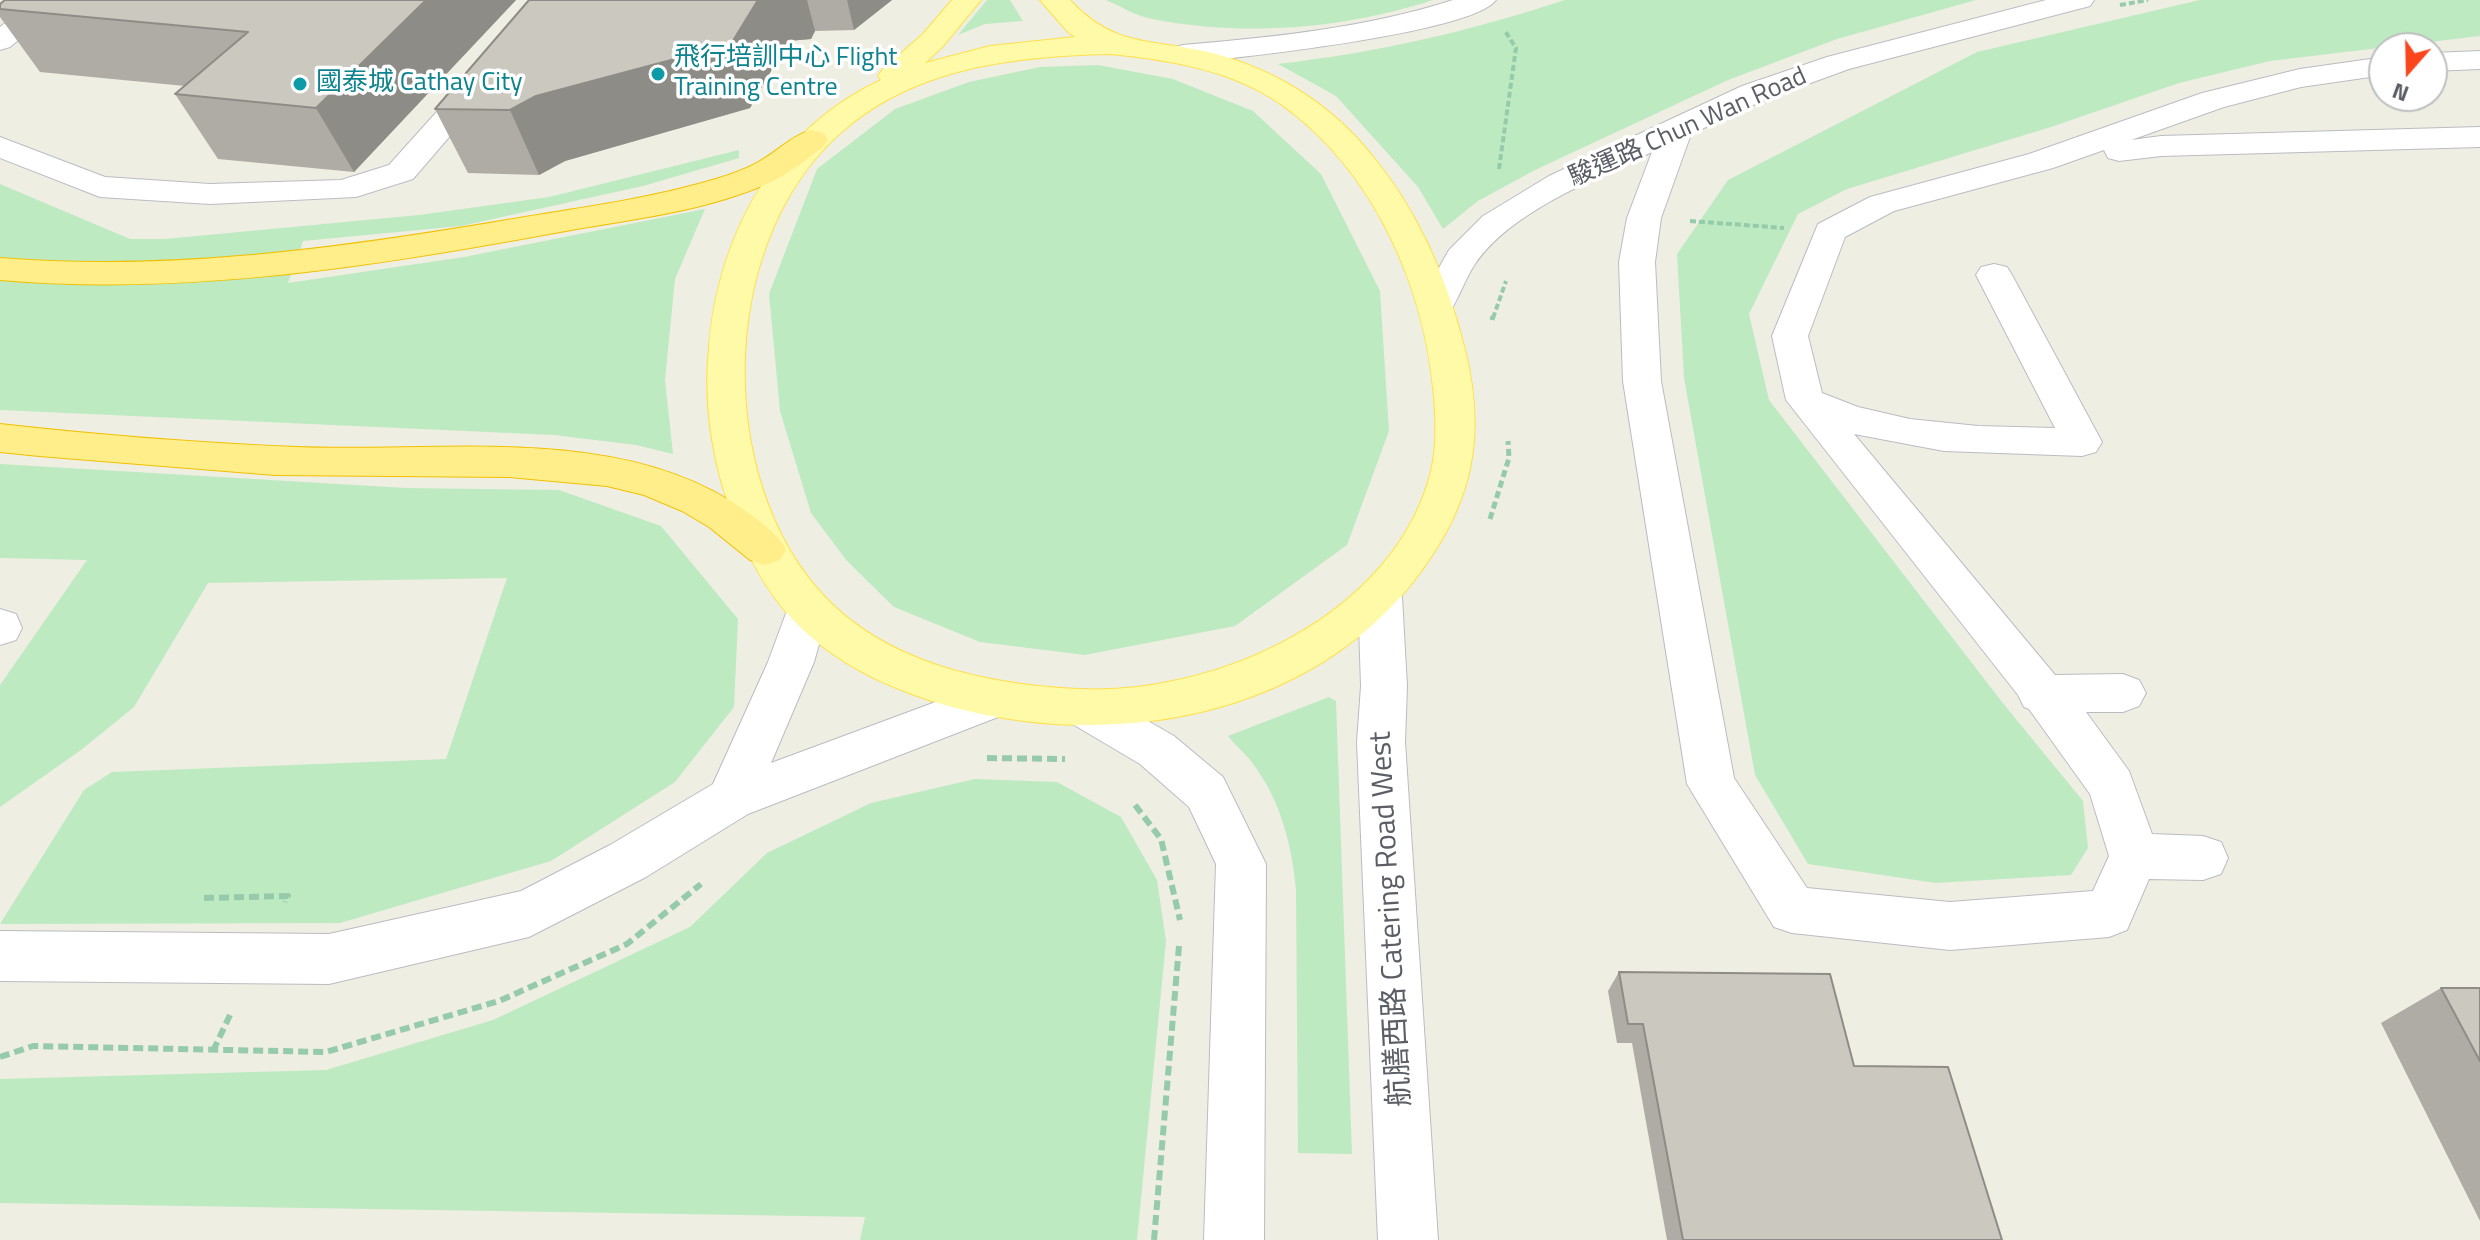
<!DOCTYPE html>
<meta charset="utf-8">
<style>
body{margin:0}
#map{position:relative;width:2480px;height:1240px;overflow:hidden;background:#efeee3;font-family:"Titillium Web",sans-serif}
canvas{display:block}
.north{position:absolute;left:2368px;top:32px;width:80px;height:80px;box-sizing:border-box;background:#fff;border:2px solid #bdbfc1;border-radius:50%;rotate:200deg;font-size:22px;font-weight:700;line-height:32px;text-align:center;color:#5b5e65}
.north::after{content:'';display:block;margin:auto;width:28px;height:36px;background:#fb461d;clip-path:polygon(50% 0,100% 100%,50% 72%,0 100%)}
</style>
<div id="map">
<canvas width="2480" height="1240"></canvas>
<div class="north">N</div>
</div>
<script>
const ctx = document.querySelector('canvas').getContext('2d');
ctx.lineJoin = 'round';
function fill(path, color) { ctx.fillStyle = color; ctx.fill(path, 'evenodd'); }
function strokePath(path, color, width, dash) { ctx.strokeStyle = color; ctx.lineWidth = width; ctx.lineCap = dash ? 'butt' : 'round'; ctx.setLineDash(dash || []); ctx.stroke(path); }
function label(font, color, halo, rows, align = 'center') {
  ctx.font = font + ' "Titillium Web","Noto Sans TC",sans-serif'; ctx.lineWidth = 7; ctx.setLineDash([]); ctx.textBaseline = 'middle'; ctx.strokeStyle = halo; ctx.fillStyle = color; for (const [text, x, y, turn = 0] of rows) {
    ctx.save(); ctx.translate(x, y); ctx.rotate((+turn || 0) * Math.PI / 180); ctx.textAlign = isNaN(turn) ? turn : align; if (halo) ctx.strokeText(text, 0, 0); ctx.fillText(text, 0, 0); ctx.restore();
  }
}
const green = new Path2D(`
 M 987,0 L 1010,0 L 1023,21 L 985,24 L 958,35 Z
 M 1106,0 L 1433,0 C 1344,29 1244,37 1152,19 C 1136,16 1120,6 1106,0 Z
 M 1565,0 L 1976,0 L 1837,39 L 1728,80 L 1535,170 L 1478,201 L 1443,229 L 1418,187 L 1336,96 L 1278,64 C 1380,52 1467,32 1565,0 Z
 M 2200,0 L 2480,0 L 2480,36 L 2270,61 L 2179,83 L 2051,127 L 1847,189 L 1798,214 L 1749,314 L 1769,400 L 2002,702 L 2083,801 L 2088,848 L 2071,875 L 1936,883 L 1808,864 L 1755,775 L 1684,378 L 1677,254 L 1728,180 L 1977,52 Z
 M 1098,65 L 1173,79 L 1253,111 L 1321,174 L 1380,291 L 1389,431 L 1347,545 L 1235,626 L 1085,655 L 980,642 L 894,607 L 847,561 L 811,513 L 780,411 L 769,294 L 817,169 L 895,109 L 969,82 L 1040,67 Z
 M 739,150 L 739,158 L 643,186 L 461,226 L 303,241 L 288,283 L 464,257 L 705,209 L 675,279 L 665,380 L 673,454 L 636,445 L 554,435 L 0,410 L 0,184 L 130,239 L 165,239 L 419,215 L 549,197 Z
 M 0,464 L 406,488 L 559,490 L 661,526 L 738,619 L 734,707 L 675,782 L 551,861 L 340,923 L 0,924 L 84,790 L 112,772 L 446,759 L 507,578 L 208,583 L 134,707 L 81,750 L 0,807 L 0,685 L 87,560 L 0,558 Z
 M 1329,697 L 1336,701 L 1352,1154 L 1298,1153 L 1296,890 C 1292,846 1281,801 1253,764 C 1246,754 1235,745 1228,736 Z
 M 975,779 L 1057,782 L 1121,817 L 1157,880 L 1166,941 L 1137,1240 L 860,1240 L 865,1217 L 0,1203 L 0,1079 L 326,1070 L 493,1020 L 690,927 L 767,853 L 871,803 Z`);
const pathFar2 = new Path2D(`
 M 2120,5 L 2148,0
 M 1499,169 L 1516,48 L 1505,31
 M 1690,221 L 1784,228
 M 1493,318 L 1506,281`);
const pathFar1 = new Path2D(`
 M 1492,320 L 1493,316
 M 1490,519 L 1509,458 L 1508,441`);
const path = new Path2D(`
 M 987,758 L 1065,759
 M 1135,805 L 1161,839 L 1180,920
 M 204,898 L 288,896 L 285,902
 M 213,1051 L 230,1015
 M 0,1057 L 33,1046 L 326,1052 L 499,1001 L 627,944 L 701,884
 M 1154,1240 L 1179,946`);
const minor = new Path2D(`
 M 35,0 L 67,0 L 10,47 L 0,50 L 0,27 Z
 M 537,0 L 567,0 L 413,179 L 356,197 L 210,204 L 100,197 L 0,158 L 0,137 L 105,177 L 210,184 L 341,180 L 389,165 Z
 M 1453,0 L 1496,0 C 1473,33 1232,59 1183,63 L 1172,60 L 1168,54 L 1172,48 L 1183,45 C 1274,37 1366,28 1453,0 Z
 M 2046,0 L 2094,0 L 2090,6 L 1849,69 L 1764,100 L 1691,134 L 1661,218 L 1655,262 L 1661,381 L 1734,778 L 1807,888 L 1950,902 L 2093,891 L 2109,856 L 2090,794 L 2029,709 L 2024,707 L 2018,695 L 1786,400 L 1772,336 L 1818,224 L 1870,197 L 2029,154 L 2202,93 L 2300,69 L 2384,57 L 2384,75 L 2301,87 L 2224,107 L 2131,140 L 2161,136 L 2480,127 L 2480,147 L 2161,156 L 2119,161 L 2108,158 L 2104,150 L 2053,168 L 1894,211 L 1845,237 L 1808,336 L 1822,393 L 1858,407 L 1910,419 L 1978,426 L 2055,428 L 1976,275 L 1981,267 L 1994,264 L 2007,267 L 2012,275 L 2102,442 L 2096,452 L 2082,456 L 1944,451 L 1854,434 L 2055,675 L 2123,674 L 2139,680 L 2146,693 L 2139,706 L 2123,712 L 2086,712 L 2129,771 L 2152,834 L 2203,836 L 2221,842 L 2228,858 L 2221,874 L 2203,880 L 2149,879 L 2127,930 L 2109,937 L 1950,950 L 1792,933 L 1774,927 L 1687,784 L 1623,381 L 1619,262 L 1627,218 L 1652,152 C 1596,179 1511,211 1475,264 C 1465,279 1459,298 1449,313 L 1436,317 L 1423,313 L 1418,305 L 1449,250 L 1483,216 L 1549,176 L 1742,86 L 1827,57 Z
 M 2480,51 L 2480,69 L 2432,71 L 2432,53 Z
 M 1380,580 L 1395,585 L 1402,597 L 1407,686 L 1405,742 L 1438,1240 L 1378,1240 L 1357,742 L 1361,686 L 1358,597 L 1365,585 Z
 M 807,592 L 822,597 L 829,609 L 814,662 L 771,763 L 995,680 L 1011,686 L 1018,699 L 1011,712 L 748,814 L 646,877 L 529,937 L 329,984 L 0,981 L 0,931 L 329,934 L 521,891 L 610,845 L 713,784 L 768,662 L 792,597 Z
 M 0,609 L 16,614 L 22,628 L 16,640 L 0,645 Z
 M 1085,689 L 1101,694 L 1174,736 L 1223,777 L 1266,864 L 1264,1240 L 1204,1240 L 1216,864 L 1189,807 L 1140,764 L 1069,722 L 1062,708 L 1069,694 Z`);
const major = new Path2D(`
 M 952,0 L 981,0 L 943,46 L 925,63 L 990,46 L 1075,37 L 1068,32 L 1040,0 L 1070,0 C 1116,50 1155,38 1216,54 C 1280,72 1333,106 1374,158 C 1419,213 1448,281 1465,350 C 1484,426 1476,489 1433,554 C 1332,711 1128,753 956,708 C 897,692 841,668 797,624 C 762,589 740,541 725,494 C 710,446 704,396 709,346 C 719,233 776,129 881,80 L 878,76 L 882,70 L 923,34 ZM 1111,54 C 1170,60 1232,70 1282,105 C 1374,171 1425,287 1434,397 C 1436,424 1437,455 1428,482 C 1386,620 1211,696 1077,689 C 987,684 888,664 824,596 C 711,475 718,229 850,125 C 923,66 1020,56 1111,54 Z`);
const highway = new Path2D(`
 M 812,130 L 823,133 L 828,140 L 823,147 C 807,159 791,172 773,181 C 705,213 622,220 549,234 C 370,267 182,296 0,280 L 0,258 C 169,272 341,248 507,220 C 570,209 636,201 698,184 C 719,178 741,172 760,161 C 778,151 792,135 812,130 Z
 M 0,424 C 99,435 198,443 297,447 C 440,453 624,422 747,512 C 762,523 777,533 786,549 L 780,560 L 765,565 L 750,560 L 709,527 L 682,511 L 644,495 L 607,486 L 509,477 L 275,475 L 39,456 L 0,452 Z`);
const wall = new Path2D(`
 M 5,0 L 516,0 L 354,172 L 218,159 L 175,94 L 185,86 L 40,72 L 0,17 L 0,4 Z
 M 529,0 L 892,0 L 854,30 L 815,31 L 811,39 L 788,41 L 750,108 L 565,161 L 539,175 L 468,173 L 435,109 Z
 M 1619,972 L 1854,1066 L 2002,1240 L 1667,1240 L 1632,1043 L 1617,1043 L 1608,991 Z
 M 2441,988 L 2480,988 L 2480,1221 L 2381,1023 Z`);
const shadedWall = new Path2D(`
 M 426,0 L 516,0 L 354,172 L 316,108 Z
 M 758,0 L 807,0 L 815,31 L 811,39 L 788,41 L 750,108 L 565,161 L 539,175 L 510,110 L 536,96 Z
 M 847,0 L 892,0 L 854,30 Z`);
const building = new Path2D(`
 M 5,0 L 426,0 L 316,108 L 175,94 L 248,32 L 0,9 L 0,4 Z
 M 529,0 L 758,0 L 731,44 L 536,96 L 510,110 L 435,109 Z
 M 1619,972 L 1830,974 L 1854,1066 L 1948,1067 L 2002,1240 L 1683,1240 L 1643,1024 L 1628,1024 Z
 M 2441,988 L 2480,988 L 2480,1061 Z`);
const markers = [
 [658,74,8,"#0f9aa8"],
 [300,84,8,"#0f9aa8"]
];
const farCulturenames = [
 ["飛行培訓中心 Flight",674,59],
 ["Training Centre",674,89],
 ["國泰城 Cathay City",316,84]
];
const farStreetnames = [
 ["駿運路 Chun Wan Road",1688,128,-24]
];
const streetNames = [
 ["航膳西路 Catering Road West",1392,919,-93]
];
fill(green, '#bdeac1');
strokePath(minor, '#bbbcc3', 2);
strokePath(major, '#ffe04c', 2);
strokePath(highway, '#f2c000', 2);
strokePath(pathFar2, '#95cbaa', 4, [6, 3]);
strokePath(pathFar1, '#95cbaa', 5, [7, 4]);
strokePath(path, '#95cbaa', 6, [10, 5]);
fill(minor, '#fff');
fill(major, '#fffaa8');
fill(highway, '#ffee8a');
fill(wall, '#afaca5');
fill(shadedWall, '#8e8c86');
fill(building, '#cbc8c0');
strokePath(building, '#8e8c86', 2);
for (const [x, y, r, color] of markers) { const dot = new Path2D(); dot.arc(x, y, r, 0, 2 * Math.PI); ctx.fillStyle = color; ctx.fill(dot); strokePath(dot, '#fff', 3); }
label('26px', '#0d838f', '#fff', farCulturenames, 'left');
label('26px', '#5b5e65', '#fff', farStreetnames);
label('30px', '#5b5e65', '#fff', streetNames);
</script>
